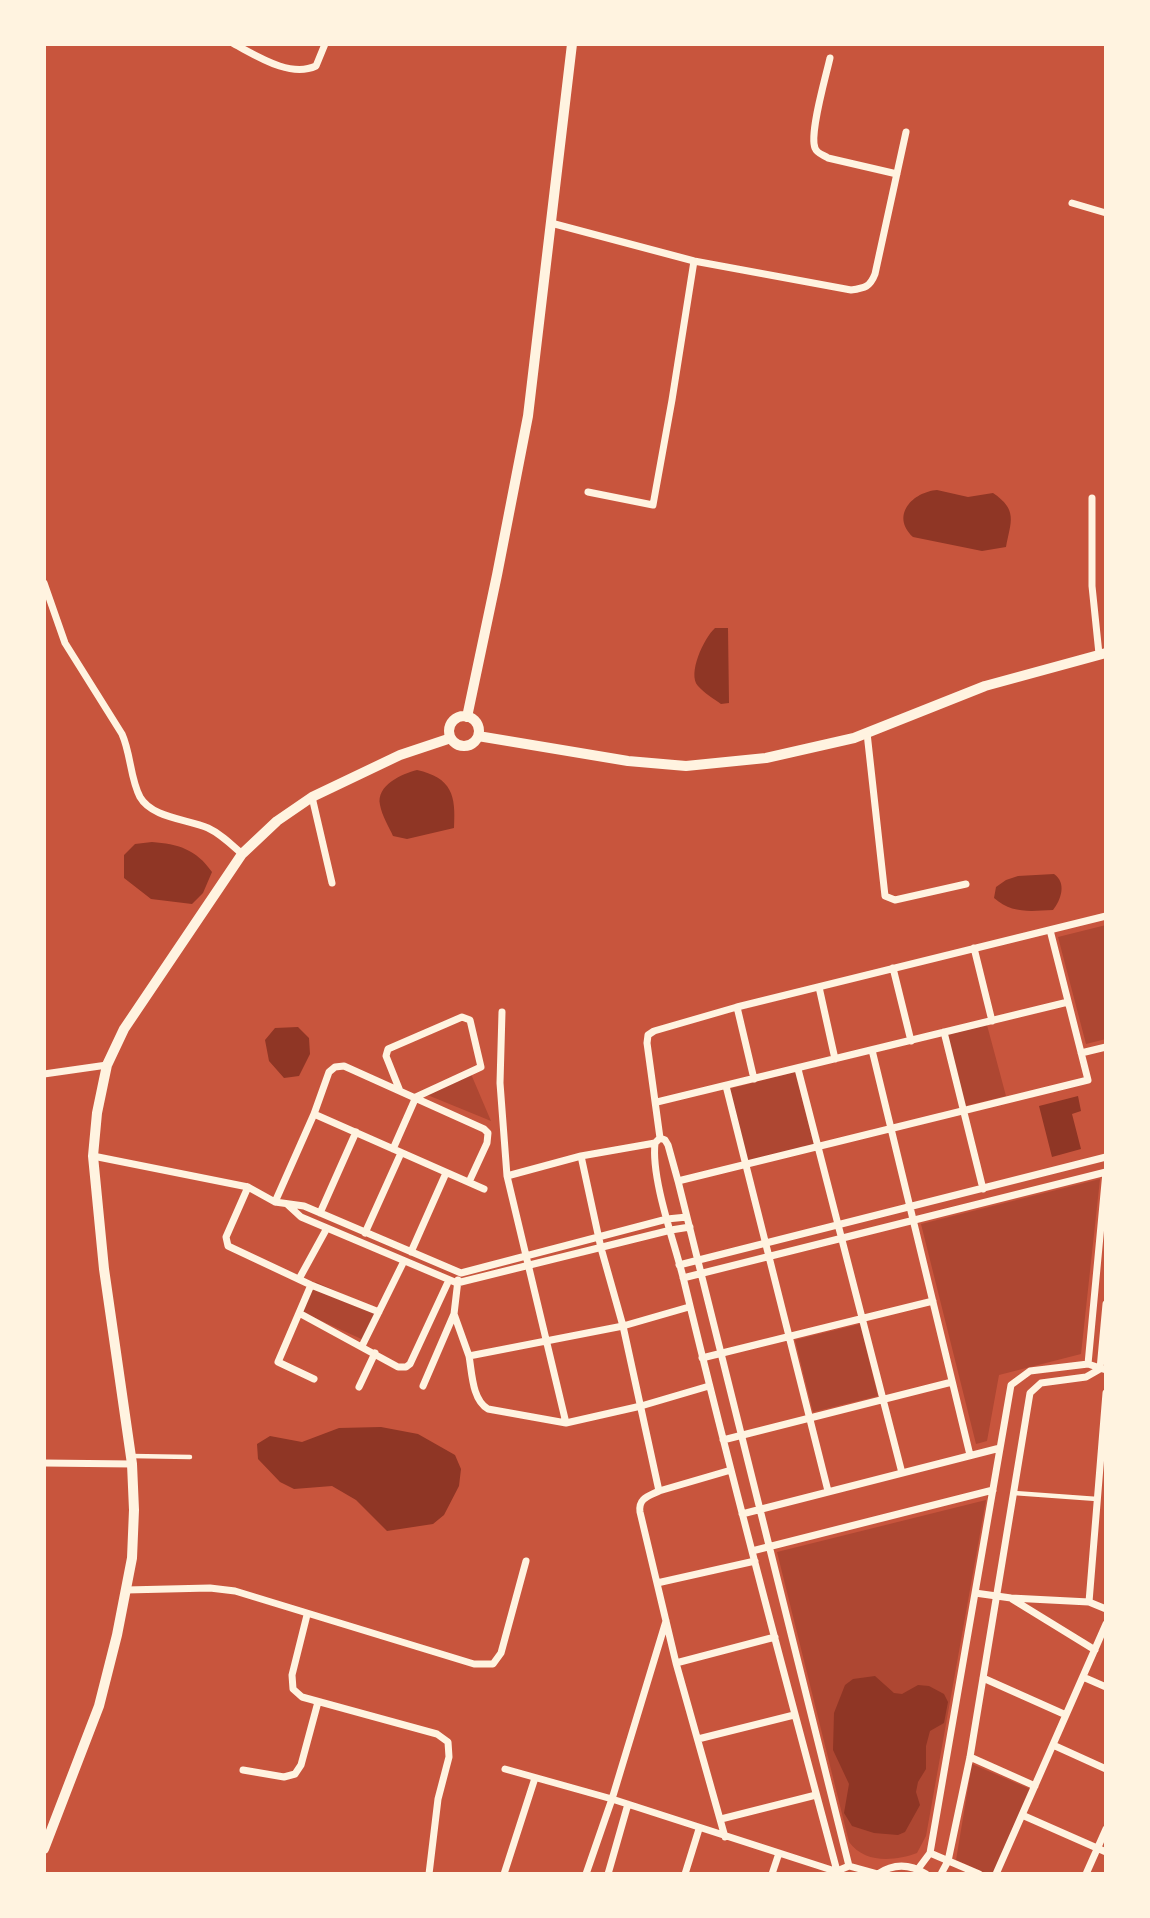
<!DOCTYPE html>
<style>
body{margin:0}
#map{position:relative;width:1150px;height:1918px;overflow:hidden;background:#c8553d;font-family:Quicksand,sans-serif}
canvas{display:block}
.frame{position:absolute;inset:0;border:46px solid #fff3e0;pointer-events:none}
</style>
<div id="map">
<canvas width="1150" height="1918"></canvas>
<div class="frame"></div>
</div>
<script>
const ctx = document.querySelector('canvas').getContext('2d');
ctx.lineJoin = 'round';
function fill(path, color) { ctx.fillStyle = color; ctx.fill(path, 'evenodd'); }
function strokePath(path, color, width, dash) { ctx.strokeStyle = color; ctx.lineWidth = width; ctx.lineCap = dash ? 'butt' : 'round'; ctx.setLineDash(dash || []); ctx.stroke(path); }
const green = new Path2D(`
 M 1106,925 L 1106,1039 L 1086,1044 L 1058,937 Z
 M 987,1025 L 1006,1096 L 965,1106 L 947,1035 Z
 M 795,1072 L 814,1145 L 748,1161 L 729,1089 Z
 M 471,1074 L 491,1121 L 425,1094 Z
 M 1100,1179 L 1081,1354 L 999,1375 L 987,1441 L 976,1444 L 921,1224 Z
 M 316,1282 L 382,1312 L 368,1342 L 302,1312 Z
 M 860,1324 L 878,1396 L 813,1412 L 795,1340 Z
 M 986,1500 L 926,1836 L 917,1853 C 895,1861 865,1864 849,1842 L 777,1552 Z
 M 972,1764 L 1030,1789 L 993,1874 L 988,1874 L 956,1860 Z`);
const water = new Path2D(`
 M 937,490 L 968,497 L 993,493 C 1018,510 1011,521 1006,547 L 982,551 L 913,537 C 890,515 913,492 937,490 Z
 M 715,628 L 728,628 L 729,703 L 721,704 C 714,699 704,693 698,686 C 687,674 704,638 715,628 Z
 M 417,770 C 452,778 456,795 454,828 L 407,839 L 393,836 C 389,827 382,816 380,805 C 376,785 402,774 417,770 Z
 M 152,842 C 178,844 196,849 212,872 L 203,893 L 192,904 L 151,899 L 124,878 L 124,855 L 135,844 Z
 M 1054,874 C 1067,883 1061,900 1053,910 C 1030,911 1012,914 994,898 L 996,887 L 1006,880 L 1018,876 Z
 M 298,1027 L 309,1038 L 310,1054 L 299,1076 L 284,1078 L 269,1061 L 265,1040 L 275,1028 Z
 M 1078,1096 L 1081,1111 L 1072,1114 L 1081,1149 L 1052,1157 L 1039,1106 Z
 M 381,1427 L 418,1434 L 455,1455 L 461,1469 L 459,1486 L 444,1515 L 433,1524 L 387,1531 L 356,1500 L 332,1486 L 294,1489 L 280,1482 L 258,1459 L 257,1444 L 270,1436 L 302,1442 L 339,1428 Z
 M 875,1676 L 894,1693 L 902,1694 L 918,1685 L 929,1686 L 944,1694 L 948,1702 L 944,1723 L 930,1731 L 926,1746 L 926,1769 L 918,1782 L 916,1792 L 920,1805 L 905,1832 L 898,1835 L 874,1833 L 852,1826 L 844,1813 L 849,1784 L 833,1750 L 834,1713 L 845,1685 L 853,1679 Z`);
const service = new Path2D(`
 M 132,1456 L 190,1457
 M 1014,1493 L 1097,1499`);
const minor = new Path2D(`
 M 234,44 C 257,56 290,78 316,66 L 325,44
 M 830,58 C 826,76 809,134 815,148 C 817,154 824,155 828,158 L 897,174
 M 1072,203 L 1106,213
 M 551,223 L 694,261 L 851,290 C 865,288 870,287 875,274 L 906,132
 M 588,492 L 653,505 L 672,400 L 694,261
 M 1092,498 L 1092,586 L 1099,654
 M 44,583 L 65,643 L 122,734 C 131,754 130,778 140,797 C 152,818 187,819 208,828 C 221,834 231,844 242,854
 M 867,733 L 885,896 L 895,900 L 966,884
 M 312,797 L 332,883
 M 974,948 L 992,1021
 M 893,968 L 911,1041
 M 819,987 L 835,1059
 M 737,1007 L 754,1079
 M 502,1012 L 500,1083 L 507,1176 L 566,1423
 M 944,1032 L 983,1189
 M 872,1050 L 970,1455
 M 1081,1053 L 1106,1047
 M 798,1069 L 902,1473
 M 44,1074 L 107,1065
 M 726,1086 L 828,1491
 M 657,1102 L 1068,1002
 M 314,1114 L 484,1189
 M 660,1138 L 665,1140 L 668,1145 L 678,1181 L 849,1866 L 837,1871 C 784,1674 731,1476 683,1277 C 674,1241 651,1179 655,1143 Z
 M 660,1138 L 647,1043 L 648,1035 L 654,1031 L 737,1007 L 1106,916
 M 655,1143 L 581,1156 L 601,1248 L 623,1326 L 659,1491 L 731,1470
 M 393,1149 L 416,1097 L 481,1067 L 470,1020 L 462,1017 L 388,1049 L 386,1056 L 400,1091
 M 93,1156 L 248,1187 L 275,1202 L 304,1206 L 461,1273 L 667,1219 L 687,1217
 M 507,1176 L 581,1156
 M 678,1181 L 1088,1080 L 1050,930
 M 248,1187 L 226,1237 L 228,1246 L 311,1285 L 379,1312
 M 275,1202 L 314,1114 L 329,1072 L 335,1067 L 344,1066 L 484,1129 L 488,1133 L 487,1143 L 469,1182
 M 288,1205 L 301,1217 L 457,1283 L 671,1230 L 690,1227
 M 320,1213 L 356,1132
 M 365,1233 L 401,1153
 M 411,1252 L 446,1173
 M 679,1265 L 1106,1157
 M 683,1278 L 1106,1172
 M 299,1279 L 327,1228
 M 458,1280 L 454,1314 L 469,1356 L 623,1326 L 689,1307
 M 311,1285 L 278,1362 L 314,1379
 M 299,1313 L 398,1367 L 406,1367 L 410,1364 L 449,1280
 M 362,1346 L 404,1261
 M 469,1356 C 472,1372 472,1400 488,1409 L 566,1423 L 641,1406 L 709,1386
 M 702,1358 L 933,1301
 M 1088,1364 L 1106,1172
 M 1100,1369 L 1106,1304
 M 423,1386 L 454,1314
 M 359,1387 L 375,1353
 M 723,1440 L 952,1382
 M 44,1463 L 132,1464
 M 659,1491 C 649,1496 638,1498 640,1512 L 676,1663 L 725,1837
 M 742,1514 L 1000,1448
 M 752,1551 L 993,1490
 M 657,1583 L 755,1561
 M 126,1590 L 210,1588 L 235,1591 L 474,1664 L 493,1664 L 501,1653 L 526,1561
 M 975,1593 L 1011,1598 L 1089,1602 L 1106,1393
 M 1012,1599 L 1095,1650
 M 1089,1602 L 1106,1609
 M 307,1615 L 292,1675 L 293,1689 L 302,1697 L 437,1734 L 448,1742 L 449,1757 L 438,1799 L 429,1874
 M 676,1663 L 775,1637
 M 1083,1677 L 1106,1687
 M 983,1678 L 1066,1715
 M 698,1739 L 794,1715
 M 1053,1745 L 1106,1769
 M 970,1757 L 1035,1786
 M 505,1769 L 612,1799 L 838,1872
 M 243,1770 L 284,1777 L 295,1774 L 301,1765 L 318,1702
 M 1022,1815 L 1106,1852
 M 721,1819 L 816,1795
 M 930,1853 L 979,1874
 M 849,1866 L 878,1874
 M 918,1869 L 930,1853 L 1011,1385 L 1030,1371 L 1088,1364 L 1106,1370
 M 504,1874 L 535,1778
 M 586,1874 L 612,1799 L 666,1621
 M 608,1874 L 628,1804
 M 685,1874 L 699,1829
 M 772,1874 L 779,1853
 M 878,1874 C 894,1863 910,1864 926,1874
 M 941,1874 L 948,1861 L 970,1757 L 1030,1393 L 1041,1383 L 1086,1377 L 1100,1369
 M 996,1874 L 1106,1624
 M 1086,1874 L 1106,1829`);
const tertiary = new Path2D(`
 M449 731a15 15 0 1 1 30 0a15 15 0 1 1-30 0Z
 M 467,717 L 497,575 L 528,416 L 572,44
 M 478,736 L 628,761 L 686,766 L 766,758 L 854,738 L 985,686 L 1106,653
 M 44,1849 L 99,1706 L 117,1635 L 132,1558 L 134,1510 L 132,1464 L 104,1269 L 93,1156 L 97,1113 L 107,1065 L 124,1029 L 242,854 L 277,821 L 312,797 L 400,755 L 451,738`);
fill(green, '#ae4732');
fill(water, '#8f3625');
strokePath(service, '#fff3e0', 4.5);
strokePath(minor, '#fff3e0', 7);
strokePath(tertiary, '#fff3e0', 10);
</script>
